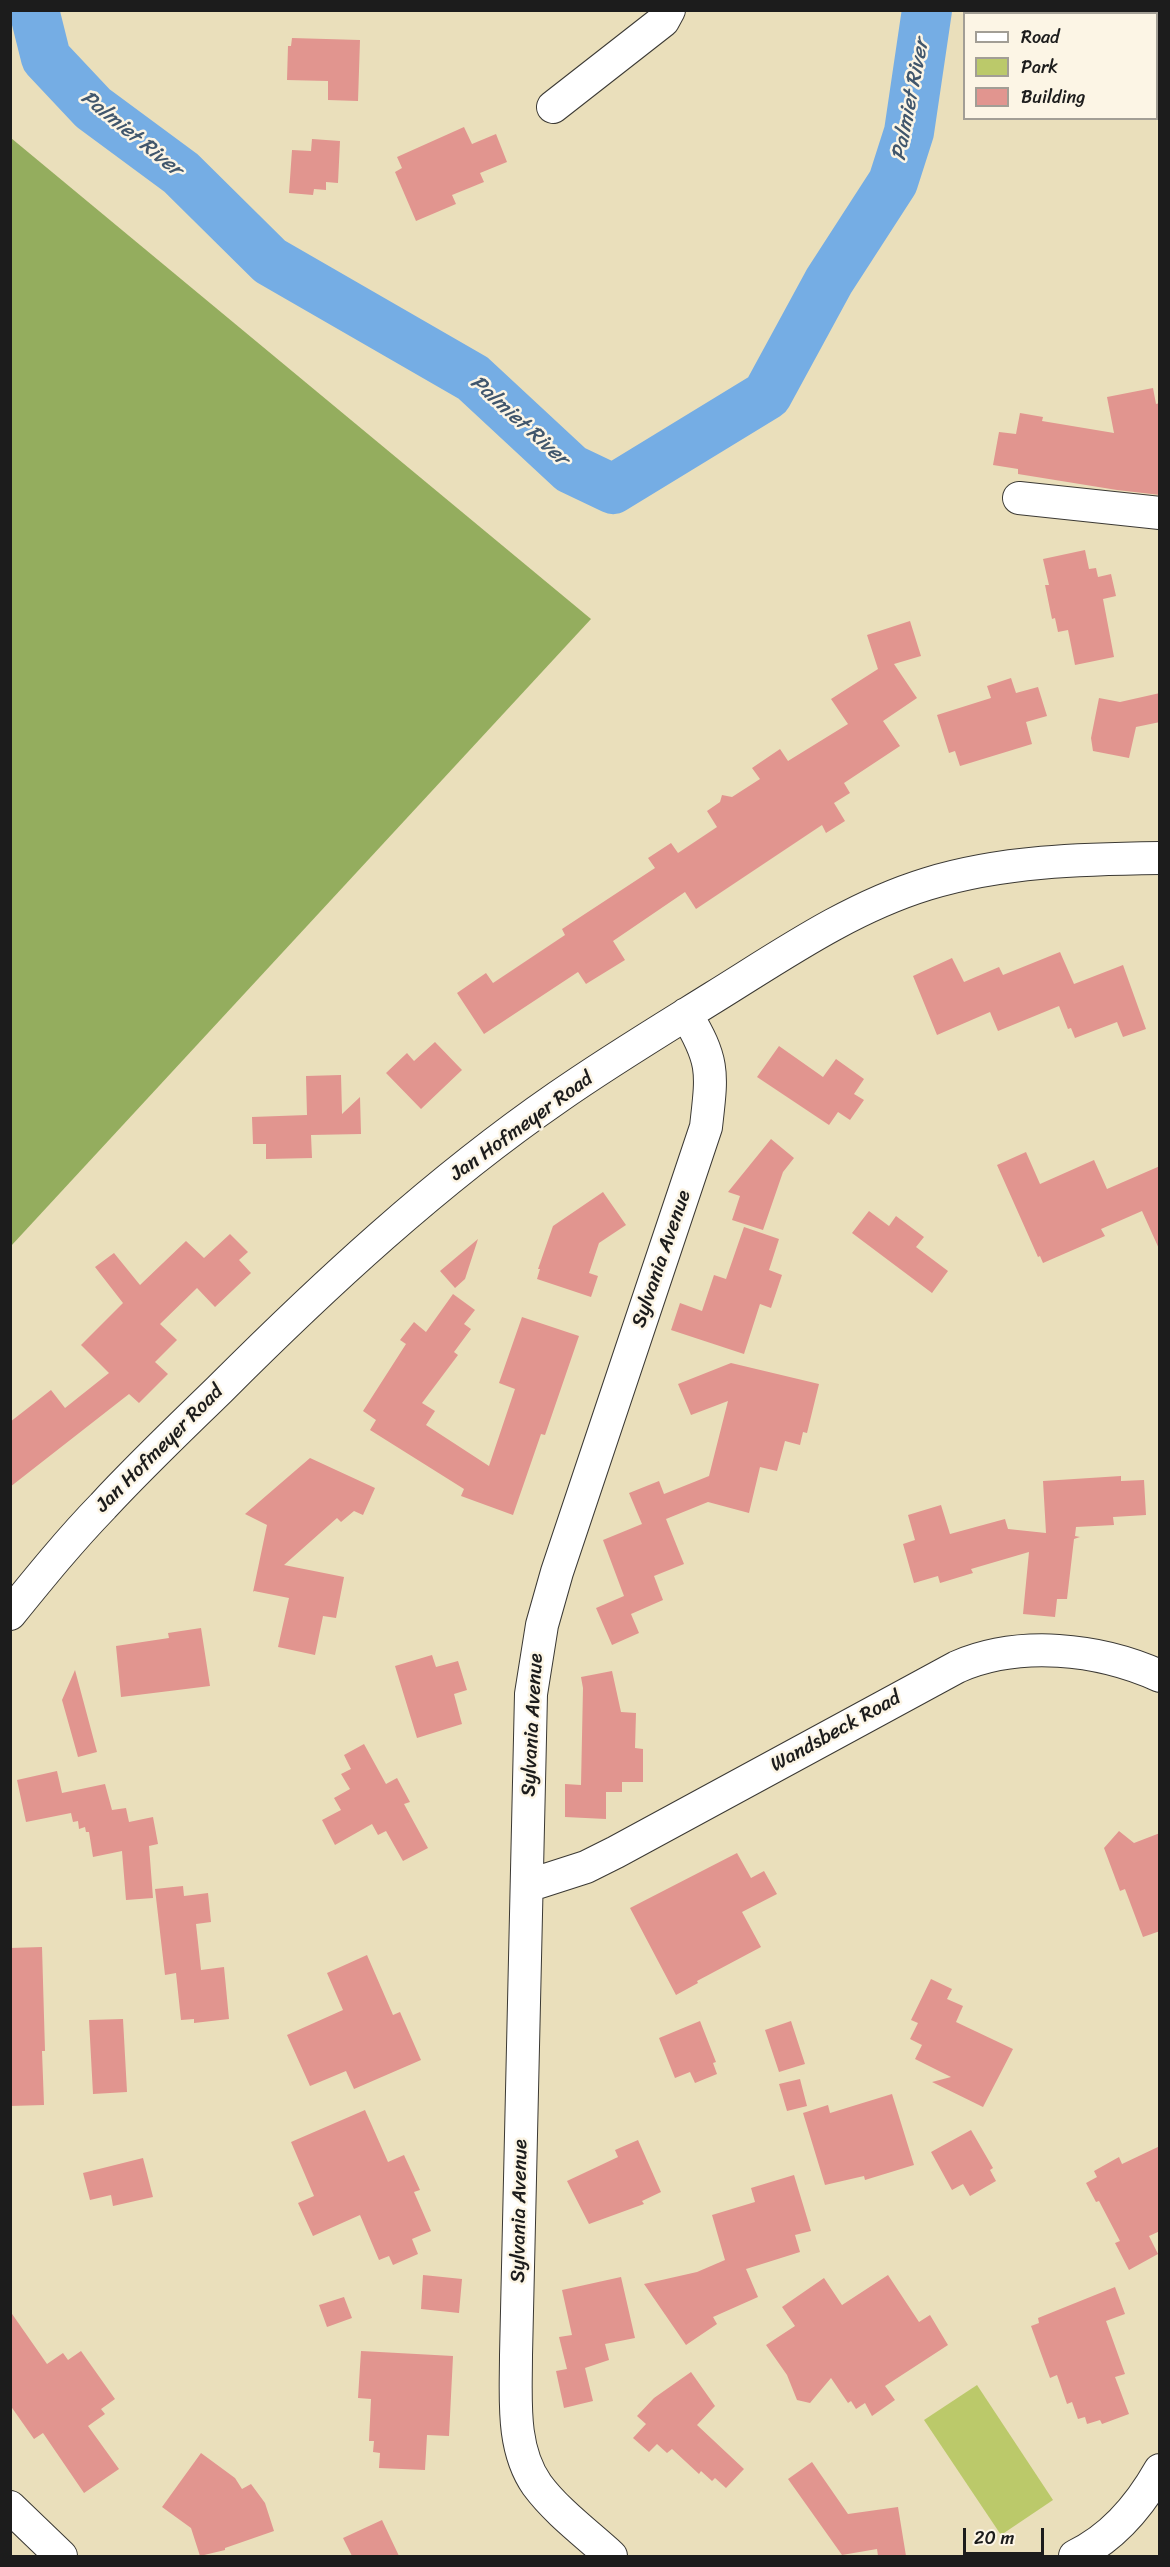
<!DOCTYPE html>
<style>
body{margin:0}
#map{position:relative;width:1170px;height:2567px;overflow:hidden;background:#eadfbb;font-family:Sriracha,sans-serif}
canvas{display:block}
.frame{position:absolute;inset:0;border:12px solid #1c1c1c;pointer-events:none}
.legend{position:absolute;left:963px;top:12px;width:195px;height:108px;box-sizing:border-box;background:#fcf5e5;border:2px solid #a29e95;margin:0;padding:8px 10px;list-style:none;font-size:18px;color:#1c1c1c}
.legend li{display:flex;align-items:center;gap:12px;height:30px}
.legend b{width:30px;border:2px solid #a29e95}
.scale{position:absolute;left:963px;top:2528px;width:81px;height:27px;box-sizing:border-box;border:3px solid #1c1c1c;border-top:0;padding-left:8px;font-size:18px;line-height:21px;white-space:nowrap;color:#1c1c1c;-webkit-text-stroke:4px #fcf5e5;paint-order:stroke}
</style>
<div id="map">
<canvas width="1170" height="2567"></canvas>
<div class="frame"></div>
<ul class="legend">
<li><b style="height:8px;background:#fff"></b>Road</li>
<li><b style="height:16px;background:#bbc96a"></b>Park</li>
<li><b style="height:16px;background:#e1958f"></b>Building</li>
</ul>
<div class="scale">20 m</div>
</div>
<script>
const ctx = document.querySelector('canvas').getContext('2d');
ctx.lineJoin = 'round';
function fill(path, color) { ctx.fillStyle = color; ctx.fill(path, 'evenodd'); }
function strokePath(path, color, width, dash) { ctx.strokeStyle = color; ctx.lineWidth = width; ctx.lineCap = dash ? 'butt' : 'round'; ctx.setLineDash(dash || []); ctx.stroke(path); }
function label(font, color, halo, rows, align = 'center') {
  ctx.font = font + ' Sriracha,sans-serif'; ctx.lineWidth = 5; ctx.setLineDash([]); ctx.textBaseline = 'middle'; ctx.strokeStyle = halo; ctx.fillStyle = color; for (const [text, x, y, turn = 0] of rows) {
    ctx.save(); ctx.translate(x, y); ctx.rotate((+turn || 0) * Math.PI / 180); ctx.textAlign = isNaN(turn) ? turn : align; if (halo) ctx.strokeText(text, 0, 0); ctx.fillText(text, 0, 0); ctx.restore();
  }
}
const green = new Path2D(`
 M 977,2385 L 1053,2500 L 1001,2535 L 924,2420 Z`);
const forest = new Path2D(`
 M 11,138 L 591,619 L 11,1246 L 10,1246 Z`);
const river = new Path2D(`
 M 34,10 L 46,58 L 93,108 L 181,173 L 270,261 L 473,378 L 571,469 L 613,489 L 767,395 L 829,281 L 893,182 L 909,132 L 927,10`);
const building = new Path2D(`
 M 292,38 L 360,40 L 358,101 L 328,100 L 328,81 L 287,80 L 288,46 L 291,46 Z
 M 464,127 L 472,144 L 496,134 L 507,162 L 480,173 L 484,182 L 452,195 L 456,204 L 416,221 L 395,172 L 402,168 L 397,157 Z
 M 312,139 L 340,141 L 338,183 L 326,182 L 326,190 L 314,189 L 313,195 L 289,193 L 292,150 L 311,151 Z
 M 1153,388 L 1156,404 L 1160,403 L 1160,495 L 1117,490 L 1018,474 L 1018,469 L 993,465 L 999,432 L 1016,434 L 1020,413 L 1043,417 L 1042,421 L 1114,433 L 1107,397 Z
 M 1085,550 L 1089,569 L 1096,568 L 1098,577 L 1111,574 L 1116,596 L 1103,599 L 1114,657 L 1075,665 L 1068,630 L 1058,632 L 1055,618 L 1052,619 L 1045,585 L 1049,585 L 1043,559 Z
 M 910,621 L 921,656 L 894,664 L 917,698 L 883,721 L 900,746 L 844,783 L 850,793 L 834,803 L 845,821 L 826,833 L 822,825 L 696,909 L 685,892 L 613,941 L 625,960 L 586,984 L 578,972 L 484,1034 L 457,993 L 486,973 L 493,983 L 565,935 L 562,929 L 655,868 L 648,858 L 671,843 L 678,853 L 717,827 L 707,811 L 720,802 L 722,795 L 732,797 L 760,779 L 752,768 L 780,749 L 788,761 L 848,724 L 831,699 L 878,669 L 867,635 Z
 M 1011,678 L 1016,693 L 1038,687 L 1047,716 L 1026,722 L 1032,744 L 960,766 L 955,751 L 949,753 L 937,715 L 991,698 L 987,686 Z
 M 1160,693 L 1160,722 L 1136,727 L 1129,758 L 1093,751 L 1091,738 L 1099,698 L 1120,702 Z
 M 1060,952 L 1074,984 L 1123,965 L 1146,1029 L 1123,1037 L 1117,1022 L 1075,1038 L 1071,1028 L 1068,1029 L 1059,1006 L 998,1031 L 990,1012 L 937,1035 L 913,976 L 952,958 L 964,982 L 999,967 L 1003,975 Z
 M 435,1042 L 462,1070 L 421,1109 L 386,1073 L 407,1053 L 414,1061 Z
 M 779,1046 L 823,1077 L 836,1059 L 864,1079 L 854,1094 L 864,1100 L 850,1120 L 838,1112 L 829,1125 L 757,1077 Z
 M 341,1075 L 342,1114 L 360,1097 L 361,1134 L 311,1135 L 312,1158 L 266,1159 L 266,1144 L 253,1144 L 252,1117 L 307,1115 L 306,1076 Z
 M 771,1139 L 794,1158 L 783,1172 L 763,1230 L 732,1220 L 740,1196 L 728,1192 Z
 M 1026,1152 L 1040,1184 L 1094,1160 L 1107,1189 L 1160,1166 L 1160,1251 L 1142,1211 L 1101,1229 L 1105,1236 L 1043,1263 L 1040,1256 L 1038,1257 L 997,1165 Z
 M 603,1192 L 626,1225 L 599,1243 L 589,1273 L 598,1276 L 591,1297 L 537,1279 L 540,1269 L 538,1269 L 553,1226 Z
 M 869,1211 L 889,1226 L 896,1216 L 924,1237 L 916,1247 L 948,1271 L 932,1293 L 852,1233 Z
 M 744,1227 L 779,1239 L 769,1270 L 782,1275 L 771,1308 L 760,1304 L 744,1354 L 671,1330 L 680,1303 L 702,1311 L 714,1275 L 726,1279 Z
 M 230,1234 L 248,1252 L 239,1260 L 251,1273 L 215,1307 L 197,1288 L 160,1324 L 177,1340 L 155,1362 L 168,1374 L 139,1403 L 129,1394 L 10,1487 L 10,1422 L 51,1390 L 65,1408 L 109,1373 L 81,1345 L 123,1303 L 95,1267 L 114,1253 L 140,1285 L 186,1241 L 204,1258 Z
 M 478,1239 L 465,1279 L 455,1288 L 440,1271 Z
 M 453,1294 L 475,1310 L 464,1324 L 471,1329 L 454,1352 L 458,1355 L 422,1403 L 435,1411 L 426,1425 L 489,1466 L 515,1389 L 499,1383 L 522,1317 L 579,1336 L 545,1435 L 541,1434 L 513,1515 L 461,1496 L 464,1489 L 370,1430 L 376,1420 L 363,1411 L 406,1344 L 400,1340 L 414,1322 L 426,1332 Z
 M 731,1363 L 819,1384 L 807,1433 L 803,1432 L 800,1445 L 785,1441 L 777,1471 L 760,1467 L 749,1513 L 708,1502 L 666,1519 L 684,1564 L 654,1576 L 663,1600 L 631,1614 L 639,1633 L 612,1645 L 596,1608 L 624,1596 L 603,1540 L 642,1524 L 629,1493 L 659,1481 L 664,1494 L 709,1476 L 728,1401 L 691,1415 L 678,1384 Z
 M 310,1458 L 375,1488 L 363,1515 L 354,1511 L 341,1522 L 337,1518 L 284,1565 L 344,1577 L 336,1618 L 323,1616 L 315,1655 L 278,1647 L 289,1598 L 254,1591 L 253,1592 L 267,1525 L 245,1514 Z
 M 1121,1476 L 1121,1481 L 1144,1480 L 1146,1515 L 1113,1517 L 1114,1525 L 1076,1527 L 1075,1536 L 1080,1537 L 1074,1539 L 1067,1599 L 1057,1599 L 1055,1617 L 1023,1614 L 1029,1552 L 971,1569 L 973,1573 L 940,1583 L 938,1576 L 914,1583 L 903,1544 L 915,1540 L 908,1515 L 941,1505 L 950,1534 L 1005,1519 L 1008,1529 L 1046,1533 L 1043,1481 Z
 M 201,1628 L 210,1686 L 121,1697 L 116,1646 L 169,1638 L 168,1633 Z
 M 432,1655 L 436,1667 L 458,1661 L 467,1690 L 454,1694 L 462,1724 L 417,1738 L 395,1666 Z
 M 75,1670 L 97,1752 L 78,1757 L 62,1700 Z
 M 612,1671 L 621,1712 L 636,1713 L 635,1748 L 643,1749 L 643,1782 L 622,1782 L 622,1792 L 606,1792 L 606,1819 L 565,1817 L 565,1784 L 581,1785 L 583,1688 L 581,1677 Z
 M 364,1744 L 386,1784 L 397,1778 L 410,1802 L 404,1804 L 428,1848 L 403,1861 L 386,1831 L 378,1835 L 372,1824 L 335,1845 L 322,1820 L 341,1810 L 334,1798 L 350,1789 L 341,1774 L 351,1769 L 344,1755 Z
 M 57,1771 L 62,1793 L 105,1784 L 112,1810 L 126,1808 L 129,1822 L 153,1817 L 158,1844 L 149,1846 L 153,1898 L 126,1900 L 122,1851 L 93,1857 L 89,1832 L 86,1832 L 85,1827 L 79,1829 L 78,1821 L 73,1822 L 71,1813 L 26,1822 L 17,1780 Z
 M 1119,1831 L 1134,1843 L 1160,1833 L 1160,1931 L 1143,1937 L 1125,1889 L 1120,1891 L 1104,1848 Z
 M 737,1853 L 751,1878 L 764,1871 L 777,1894 L 742,1912 L 761,1947 L 697,1981 L 698,1983 L 676,1995 L 630,1908 Z
 M 183,1886 L 184,1896 L 208,1893 L 211,1922 L 196,1924 L 201,1970 L 224,1967 L 229,2019 L 194,2023 L 194,2019 L 181,2020 L 176,1973 L 165,1975 L 155,1889 Z
 M 42,1947 L 45,2051 L 42,2051 L 44,2105 L 10,2106 L 10,1948 Z
 M 367,1955 L 393,2015 L 400,2012 L 421,2060 L 354,2089 L 346,2071 L 310,2086 L 287,2035 L 343,2010 L 327,1973 Z
 M 931,1979 L 952,1989 L 947,1999 L 963,2006 L 956,2022 L 1013,2049 L 983,2107 L 932,2082 L 951,2077 L 915,2059 L 922,2045 L 910,2039 L 918,2023 L 911,2020 Z
 M 123,2019 L 127,2092 L 93,2094 L 89,2020 Z
 M 700,2021 L 716,2062 L 713,2063 L 717,2074 L 695,2083 L 690,2072 L 675,2078 L 659,2038 Z
 M 791,2021 L 805,2064 L 779,2072 L 765,2030 Z
 M 800,2079 L 807,2106 L 787,2111 L 779,2084 Z
 M 892,2094 L 914,2165 L 865,2180 L 864,2176 L 825,2185 L 803,2113 L 828,2105 L 830,2113 Z
 M 365,2110 L 388,2162 L 404,2155 L 420,2190 L 414,2192 L 431,2231 L 412,2239 L 418,2254 L 393,2265 L 389,2256 L 379,2260 L 360,2215 L 313,2236 L 298,2203 L 314,2196 L 291,2142 Z
 M 971,2130 L 993,2168 L 990,2170 L 996,2181 L 970,2196 L 963,2184 L 952,2190 L 931,2152 Z
 M 638,2140 L 661,2192 L 642,2201 L 644,2204 L 589,2224 L 567,2181 L 618,2157 L 615,2150 Z
 M 1160,2146 L 1160,2231 L 1149,2236 L 1158,2254 L 1129,2270 L 1115,2243 L 1120,2241 L 1099,2201 L 1096,2202 L 1086,2183 L 1097,2177 L 1094,2171 L 1119,2157 L 1122,2164 Z
 M 143,2158 L 153,2197 L 113,2206 L 111,2195 L 90,2200 L 83,2173 Z
 M 794,2175 L 811,2231 L 795,2235 L 800,2252 L 746,2269 L 758,2297 L 713,2317 L 717,2324 L 686,2345 L 644,2284 L 697,2272 L 725,2260 L 712,2215 L 755,2202 L 751,2188 Z
 M 423,2275 L 462,2279 L 459,2313 L 421,2309 Z
 M 888,2275 L 919,2322 L 930,2315 L 948,2345 L 885,2386 L 895,2400 L 872,2416 L 865,2403 L 856,2409 L 851,2401 L 848,2403 L 831,2378 L 810,2403 L 797,2400 L 787,2375 L 766,2345 L 795,2326 L 782,2307 L 824,2278 L 842,2305 Z
 M 621,2277 L 635,2338 L 605,2344 L 609,2360 L 585,2368 L 593,2401 L 564,2408 L 556,2371 L 567,2369 L 559,2337 L 572,2335 L 562,2290 Z
 M 1115,2287 L 1125,2314 L 1106,2321 L 1125,2374 L 1115,2377 L 1129,2414 L 1102,2424 L 1100,2420 L 1087,2424 L 1085,2417 L 1078,2419 L 1072,2402 L 1067,2404 L 1057,2375 L 1050,2378 L 1031,2326 L 1039,2323 L 1038,2318 Z
 M 344,2297 L 352,2318 L 327,2327 L 319,2305 Z
 M 10,2311 L 47,2364 L 63,2353 L 68,2360 L 81,2351 L 115,2399 L 101,2409 L 105,2414 L 88,2426 L 119,2469 L 84,2493 L 43,2433 L 34,2439 L 10,2405 Z
 M 361,2351 L 453,2356 L 449,2436 L 427,2435 L 425,2470 L 379,2468 L 380,2453 L 373,2452 L 374,2441 L 369,2441 L 371,2399 L 358,2398 Z
 M 691,2372 L 715,2406 L 697,2425 L 744,2469 L 726,2488 L 715,2478 L 712,2481 L 701,2471 L 699,2474 L 672,2449 L 667,2453 L 657,2444 L 649,2452 L 633,2438 L 646,2424 L 637,2416 L 654,2398 Z
 M 201,2453 L 235,2478 L 242,2489 L 251,2484 L 265,2503 L 274,2531 L 225,2548 L 225,2550 L 200,2556 L 191,2528 L 162,2507 Z
 M 812,2462 L 848,2514 L 898,2507 L 906,2556 L 878,2556 L 877,2549 L 842,2555 L 788,2479 Z
 M 382,2520 L 399,2556 L 352,2556 L 343,2538 Z`);
const minor = new Path2D(`
 M 553,107 L 663,21 L 669,10
 M 1019,498 L 1160,513
 M 10,1614 C 40,1577 70,1540 103,1506 C 140,1466 180,1428 219,1390 C 324,1285 435,1182 558,1097 C 608,1062 661,1030 714,997 C 782,955 849,908 927,884 C 1001,861 1082,859 1160,858
 M 527,1886 L 586,1867 L 616,1852 L 957,1667 C 1019,1640 1098,1648 1160,1676
 M 10,2507 L 61,2556
 M 611,2556 C 587,2534 557,2512 537,2485 C 511,2448 516,2398 516,2355 L 531,1694 L 542,1625 L 557,1572 L 706,1127 C 712,1073 715,1062 686,1014
 M 1075,2556 C 1113,2538 1139,2507 1160,2470`);
const streetNames = [
 ["Jan Hofmeyer Road",522,1127,-36],
 ["Sylvania Avenue",662,1259,-71],
 ["Jan Hofmeyer Road",160,1449,-45],
 ["Sylvania Avenue",533,1725,-87],
 ["Wandsbeck Road",836,1732,-29],
 ["Sylvania Avenue",520,2211,-89]
];
const waterNames = [
 ["Palmiet River",911,100,-79],
 ["Palmiet River",131,134,39],
 ["Palmiet River",519,421,42]
];
fill(green, '#bbc96a');
fill(forest, '#94ad5e');
strokePath(river, '#75ade4', 50);
fill(building, '#e1958f');
strokePath(minor, '#3b3934', 34);
strokePath(minor, '#fff', 32);
label('20px', '#1c1c1c', '#fcf5e5', streetNames);
label('italic 21px', '#40566c', '#fcf5e5', waterNames);
</script>
